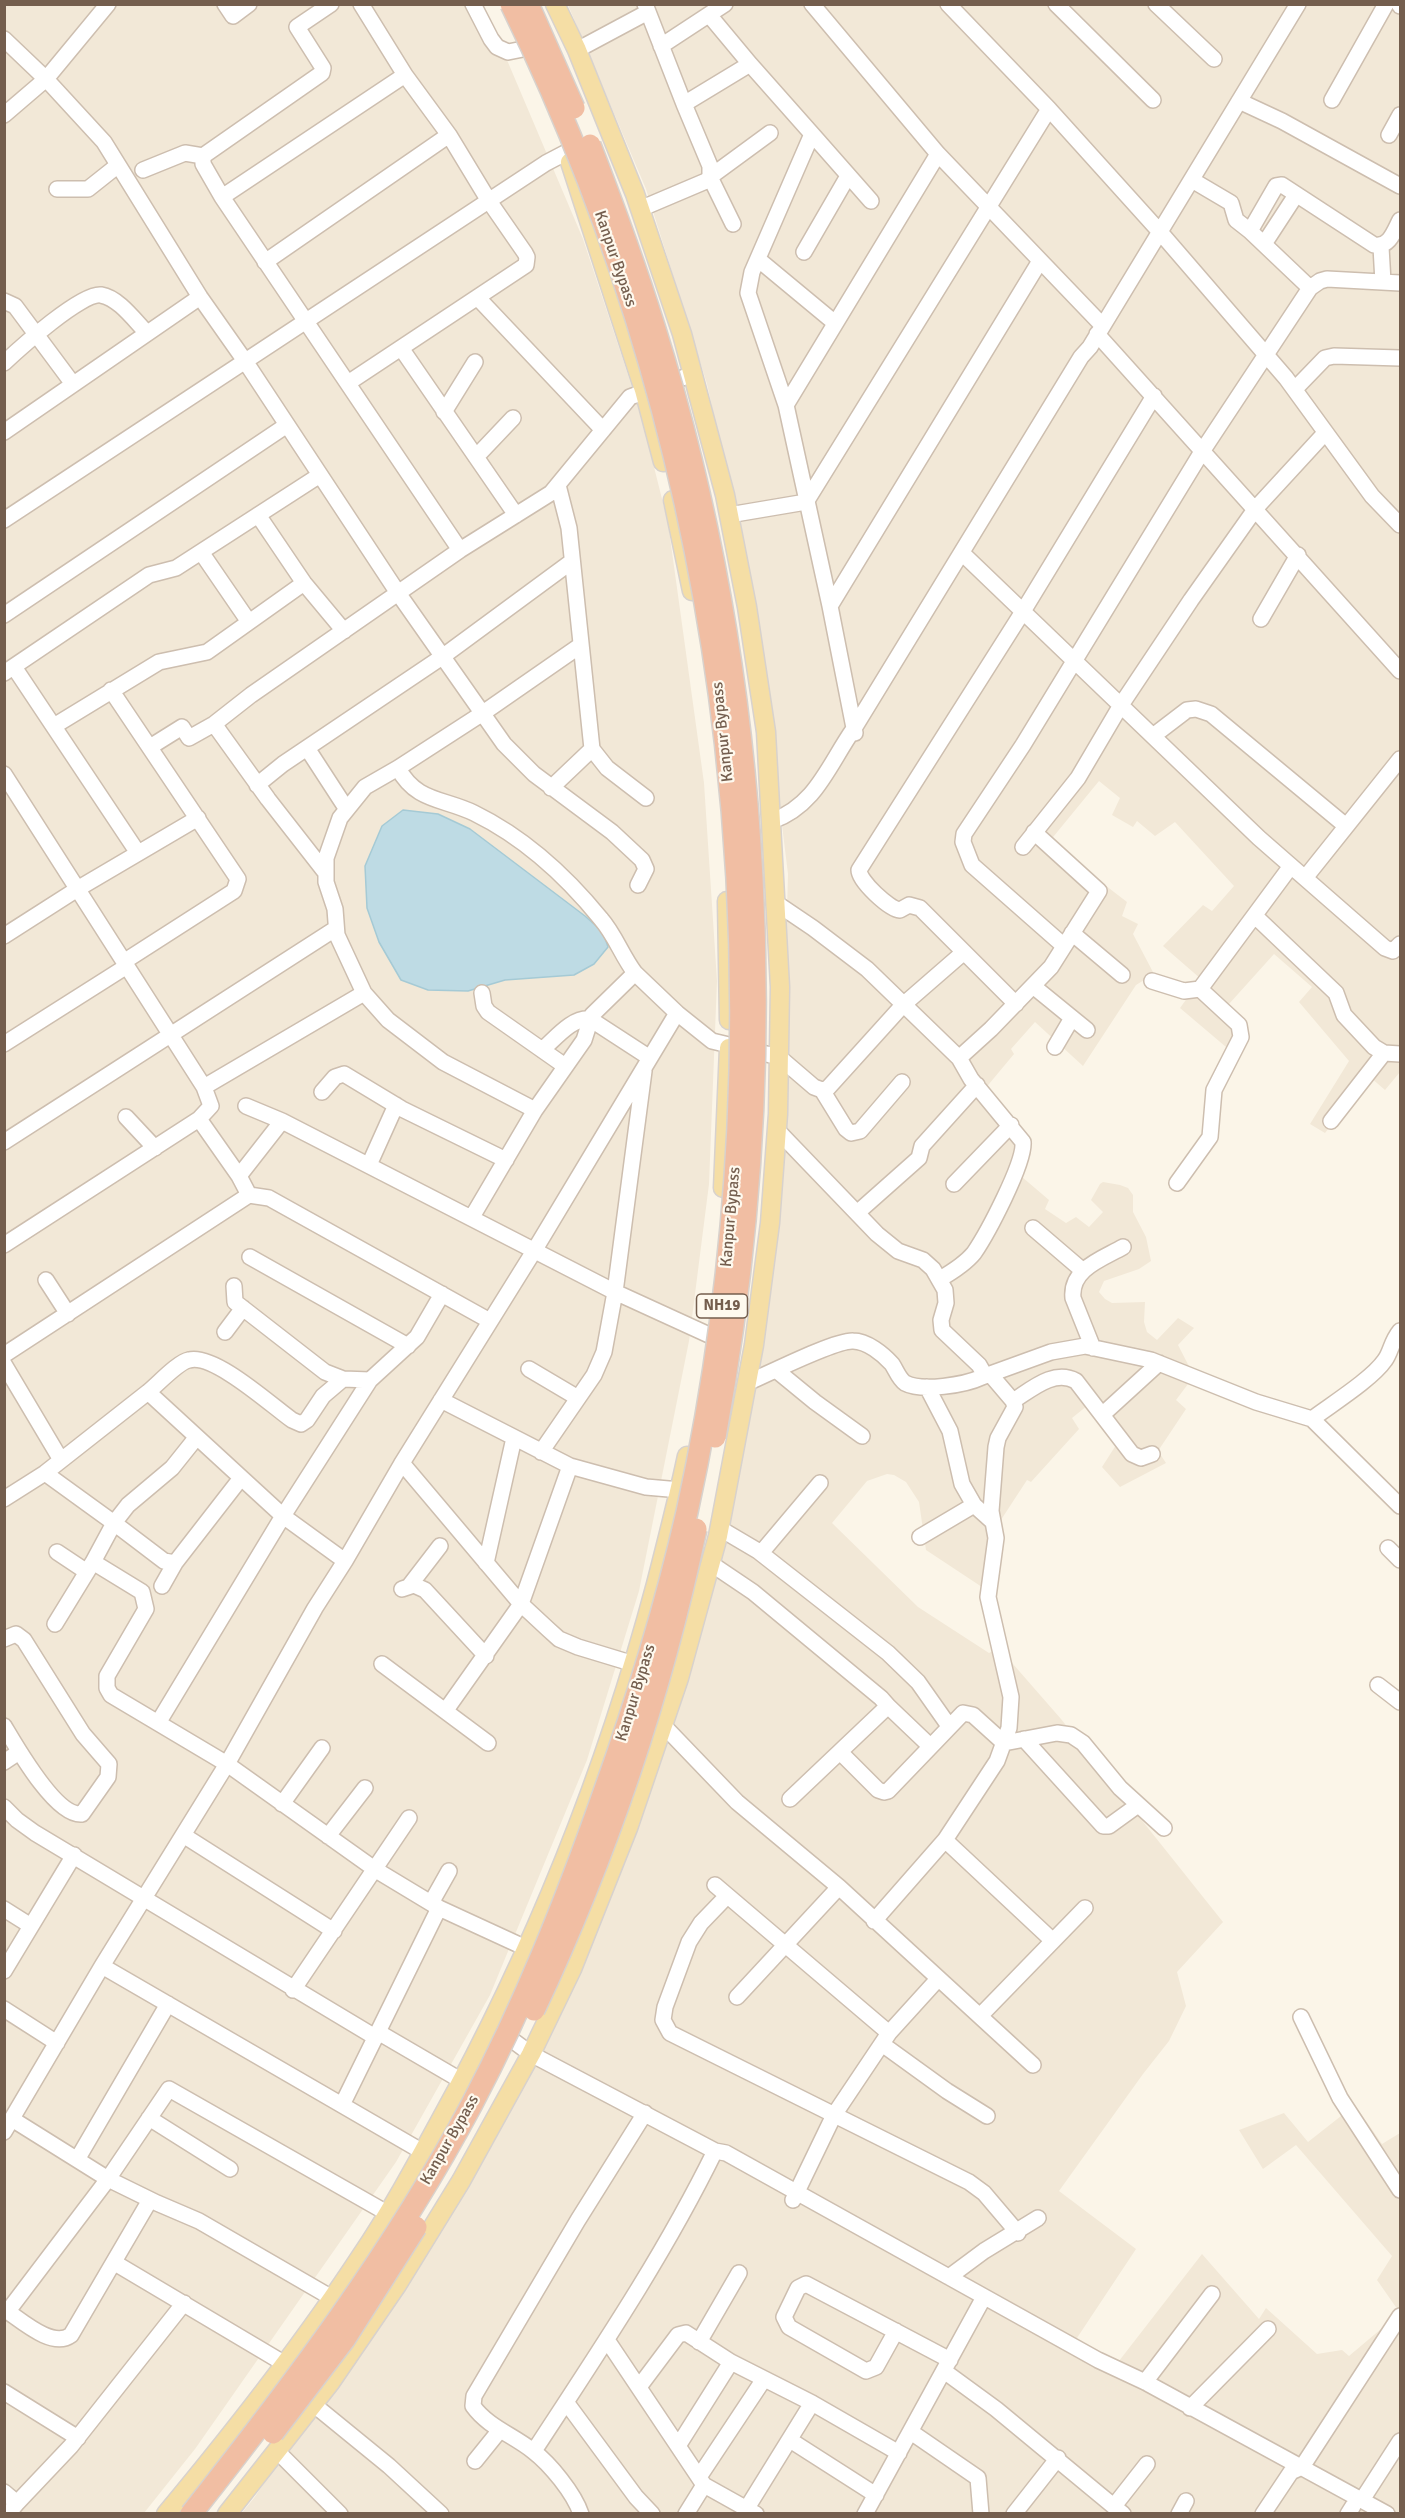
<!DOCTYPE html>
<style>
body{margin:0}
#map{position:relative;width:1405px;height:2518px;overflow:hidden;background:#fbf5e8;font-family:Signika,sans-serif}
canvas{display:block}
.frame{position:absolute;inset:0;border:6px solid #745e4e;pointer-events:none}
</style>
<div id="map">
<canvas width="1405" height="2518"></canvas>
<div class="frame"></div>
</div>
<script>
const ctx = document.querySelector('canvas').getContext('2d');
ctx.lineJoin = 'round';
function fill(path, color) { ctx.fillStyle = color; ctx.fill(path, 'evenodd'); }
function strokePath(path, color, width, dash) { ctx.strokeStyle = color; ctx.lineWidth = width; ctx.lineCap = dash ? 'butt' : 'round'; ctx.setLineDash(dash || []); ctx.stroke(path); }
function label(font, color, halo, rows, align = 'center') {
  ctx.font = font + ' Signika,sans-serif'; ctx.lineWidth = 4.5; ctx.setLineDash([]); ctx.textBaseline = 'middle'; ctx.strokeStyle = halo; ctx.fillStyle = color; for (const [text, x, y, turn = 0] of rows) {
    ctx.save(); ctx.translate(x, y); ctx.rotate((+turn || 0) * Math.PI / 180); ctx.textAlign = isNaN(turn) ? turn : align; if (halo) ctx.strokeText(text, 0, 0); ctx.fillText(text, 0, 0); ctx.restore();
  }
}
const residential = new Path2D(`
 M 5,5 L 471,5 L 490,42 L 507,60 L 583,239 L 640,411 L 668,523 L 704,783 L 717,981 L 709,1184 L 689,1341 L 639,1591 L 587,1760 L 490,1995 L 396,2162 L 195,2449 L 144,2513 L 5,2514 Z
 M 568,5 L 1400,5 L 1400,1072 L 1385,1090 L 1370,1077 L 1325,1133 L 1310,1124 L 1349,1061 L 1299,1002 L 1312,987 L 1274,954 L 1220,1014 L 1239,1034 L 1226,1047 L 1180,1008 L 1201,979 L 1163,946 L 1203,905 L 1212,911 L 1234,886 L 1175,822 L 1155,836 L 1137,821 L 1133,827 L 1112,815 L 1120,798 L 1099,781 L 1049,842 L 1127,902 L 1122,916 L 1138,924 L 1133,934 L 1154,974 L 1136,985 L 1083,1066 L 1035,1022 L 1011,1049 L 1014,1054 L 984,1090 L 1023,1147 L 1015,1171 L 1049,1200 L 1045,1209 L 1066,1223 L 1076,1217 L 1089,1227 L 1103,1212 L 1091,1200 L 1100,1184 L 1103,1182 L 1120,1185 L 1128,1188 L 1133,1195 L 1133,1212 L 1146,1237 L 1151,1261 L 1139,1269 L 1104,1281 L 1099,1292 L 1105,1299 L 1112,1303 L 1145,1302 L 1144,1322 L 1147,1332 L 1157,1340 L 1178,1318 L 1194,1328 L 1178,1345 L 1194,1376 L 1176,1400 L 1186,1409 L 1158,1451 L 1166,1463 L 1120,1487 L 1102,1467 L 1125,1431 L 1098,1397 L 1072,1418 L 1079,1429 L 1031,1482 L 1027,1480 L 995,1529 L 985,1589 L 926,1550 L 919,1502 L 906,1482 L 894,1475 L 887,1474 L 867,1481 L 832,1523 L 918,1607 L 989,1653 L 999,1648 L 1061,1719 L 1223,1922 L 1177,1972 L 1186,2006 L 1169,2041 L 1143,2074 L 1059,2191 L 1136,2249 L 1071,2347 L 1112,2370 L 1202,2254 L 1259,2319 L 1266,2308 L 1317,2354 L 1342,2350 L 1349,2356 L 1400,2313 L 1377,2280 L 1392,2256 L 1296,2145 L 1263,2169 L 1239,2130 L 1284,2113 L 1308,2142 L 1355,2105 L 1382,2144 L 1400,2133 L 1400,2513 L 241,2514 L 254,2498 L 494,2142 L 621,1871 L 697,1640 L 725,1525 L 783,1058 L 788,874 L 754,597 L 707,384 L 646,189 Z`);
const water = new Path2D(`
 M 403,810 L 438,814 L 470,829 L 585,916 L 603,932 L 608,947 L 594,964 L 574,975 L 505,980 L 468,991 L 428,990 L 401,980 L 379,942 L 367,908 L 365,866 L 382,826 Z`);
const minor = new Path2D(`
 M 225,4 L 233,16 L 249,4
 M 361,4 L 405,75
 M 473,4 L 491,39 L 497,47 L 508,52 L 523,49
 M 645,4 L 684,104 L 750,64 L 812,134 L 752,272 L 748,293 L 786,405 L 830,606 L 855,733
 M 812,4 L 938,154 L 1102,325
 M 948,4 L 1049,109 L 1160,232 L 1286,378 L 1372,496 L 1400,525
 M 1056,4 L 1153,100
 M 1156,4 L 1214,59
 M 1399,4 L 1400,6
 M 710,16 L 750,64
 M 4,39 L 46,79 L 104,142 L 200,297 L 245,361 L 398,593 L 504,744 L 534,774 L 612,832 L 642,860 L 646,869 L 638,885
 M 661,46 L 725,4
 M 577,50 L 648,12
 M 1332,100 L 1386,4
 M 1239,101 L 1282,121 L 1400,186
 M 4,115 L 46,79 L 108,4
 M 812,134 L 871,201
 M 1389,135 L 1400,115
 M 143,170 L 185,153 L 203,156
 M 1192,180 L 1231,203 L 1236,220 L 1250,231
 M 57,189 L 88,189 L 117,166
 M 222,197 L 203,164 L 203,156 L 322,73 L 323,68 L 297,27 L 331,4
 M 640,209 L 706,181 L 710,177 L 710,166 L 684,104
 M 733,224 L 710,177 L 770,133
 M 1264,244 L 1296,195
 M 1381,247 L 1383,282
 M 804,252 L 848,176
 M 759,260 L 835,323
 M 265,262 L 449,135 L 405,75 L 222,197 C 301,315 381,432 460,550
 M 1310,288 L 1250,231 L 1276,186 L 1282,185 L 1374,245 C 1389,248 1394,232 1400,220
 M 478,298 L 603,430
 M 4,301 L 15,306 L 73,384
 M 1097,334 L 1400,671
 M 401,348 L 516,515
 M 4,363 C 20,348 82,292 101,295 C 119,298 135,321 147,333
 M 348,383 L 526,265 L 527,257 L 525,253 L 489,201 L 449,135
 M 1295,389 L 1325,358 L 1334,356 L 1400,358
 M 786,405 L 938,154
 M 444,412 L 475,362
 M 4,432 L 200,297
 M 476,457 L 513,418
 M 258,515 L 304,583 L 344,631
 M 729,515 L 806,502 L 1049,109
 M 4,520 L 546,163 L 567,152
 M 201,552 L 249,622
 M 962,553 L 1259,838 L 1385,948 L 1393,951 L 1400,944
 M 830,606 L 1040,261
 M 4,615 L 287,425
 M 1261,619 L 1298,555
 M 14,667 L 138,853
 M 4,673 L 149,575 L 176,568 L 320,475
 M 111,690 L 238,879 L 234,891 L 125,961
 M 214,724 L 268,799 L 325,872
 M 54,726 L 159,662 L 207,652 L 304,583
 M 1153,736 L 1187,710 L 1196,709 L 1211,714 L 1346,826
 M 150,747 L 182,727 L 189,738 L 214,724 L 251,695 L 460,550 L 551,493 L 630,397 L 693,374
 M 307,748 L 346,808
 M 592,749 L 607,768 L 646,798
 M 398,768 C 416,802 443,798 474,813 C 523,837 567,877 601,919 C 615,935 622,956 635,973
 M 4,774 L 204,1087 L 211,1106 L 199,1119 L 4,1245
 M 257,785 L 283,764 L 442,657 L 571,562
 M 551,788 L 592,749 L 569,528 L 558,485
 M 772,821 C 816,805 828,766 853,730 L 1081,357 L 1090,347 L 1298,4
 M 1023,847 L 1078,778 L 1121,705 L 1191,600 L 1256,508 L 1325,433
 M 1305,878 L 1400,759
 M 776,903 L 813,928 L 867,969 L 959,1058 L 971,1079 L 1023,1142 C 1025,1163 987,1234 974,1253 C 965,1264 952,1272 940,1279
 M 1255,916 L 1336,993 L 1344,1015 L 1374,1047 L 1384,1053 L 1400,1054
 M 1072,933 L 1122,975
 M 4,936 L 79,888 L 198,818
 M 1064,946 L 972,865 L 963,842 L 964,834 L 1023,745 L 1203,450 L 1310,288 L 1320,281 L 1327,279 L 1400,283
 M 1152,981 L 1184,991 L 1200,989 L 1291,866
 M 1033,986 L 1087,1030
 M 482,993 L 484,1006 L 488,1012 L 565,1066
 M 1016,1004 L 920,908 L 909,905 L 900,910 C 889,909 859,881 859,870 L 1022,613 L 1154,396
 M 4,1044 L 127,966
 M 1055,1047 L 1072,1018
 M 542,1050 C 555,1039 572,1017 590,1019 L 650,1058
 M 959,1058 L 991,1029 L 1051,967 L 1099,891 L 1034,832
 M 204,1087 L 364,993
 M 822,1090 L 846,1129 L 851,1133 L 860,1131 L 902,1082
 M 322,1092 L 335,1077 L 344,1074 L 402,1109 L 506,1160
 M 246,1106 L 282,1121
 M 535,1110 L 443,1062 L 388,1020 L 364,993 L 337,935 L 335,909 L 326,882 L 326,858 L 340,818 L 365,787 L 398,768 L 483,713 L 581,645
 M 126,1117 L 155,1148
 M 199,1119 L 239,1176 L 282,1121 L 615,1292 L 709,1335
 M 1331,1121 L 1384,1053
 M 4,1142 L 335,929
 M 369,1165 L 396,1105
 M 1177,1183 L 1210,1137 L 1214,1090 L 1241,1037 L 1239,1025 L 1200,989
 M 954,1184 L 1011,1125
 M 249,1195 L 269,1198 L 490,1321
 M 857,1213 L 919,1158 L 922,1146 L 977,1085
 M 472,1217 L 535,1110 L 584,1040 L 592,1015 L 635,973 L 677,1013
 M 1033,1228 L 1082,1270
 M 250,1257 L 408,1346
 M 46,1280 L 68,1314
 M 234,1286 L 235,1302 L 325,1372 L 343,1379 L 370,1380
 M 225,1332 L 243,1308
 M 1093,1348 L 1073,1298 C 1070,1269 1102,1259 1123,1247
 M 4,1355 L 249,1195 L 239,1176
 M 4,1364 L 61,1460
 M 529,1369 L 578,1398
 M 776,1370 L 815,1402 L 862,1436
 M 982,1377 L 1051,1352 L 1085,1346 L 1151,1360 L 1256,1402 L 1312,1419 L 1400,1506
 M 747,1383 C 768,1374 835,1340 853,1341 C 867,1341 883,1354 892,1364 C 896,1370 899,1379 905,1383 C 922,1392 965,1385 982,1377 L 983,1372 L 979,1365 L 942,1330 L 941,1320 L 946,1303 L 945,1290 L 933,1269 L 923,1260 L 898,1251 L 877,1234 L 777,1130
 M 927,1387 L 950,1431 L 962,1484 L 974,1505 L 993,1522
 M 148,1392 C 158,1384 178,1362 189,1360 C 214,1353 271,1405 292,1420 L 301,1424 L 307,1420 L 323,1396 L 343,1379
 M 441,1400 L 570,1466 L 646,1487 L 680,1490
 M 1013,1401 C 1032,1389 1054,1369 1076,1381 L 1132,1454 L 1141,1458 L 1152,1454
 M 1102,1415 L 1159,1363
 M 1312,1419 C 1332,1404 1372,1379 1385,1360 C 1391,1352 1391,1342 1400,1331
 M 196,1438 L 172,1468 L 128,1505 L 114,1523 L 164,1561 L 175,1563 L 241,1478
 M 541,1452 L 594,1375 L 604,1352 L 615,1292 L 644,1071
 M 402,1463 L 521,1604 L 549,1630 L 559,1639 L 578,1647 L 634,1664
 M 45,1473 L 114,1523 L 93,1562 L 55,1624
 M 4,1499 L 45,1473 L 148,1392 L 283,1516 L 345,1561
 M 719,1528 L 758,1551 L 888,1653 L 918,1682 L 949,1726
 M 920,1537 L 974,1505
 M 1388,1548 L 1400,1560
 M 57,1552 L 87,1572
 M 761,1553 L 820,1483
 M 93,1562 L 142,1592 L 146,1609 L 107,1676 L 107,1688 L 111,1695 L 227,1764 L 376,1870 L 439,1908 L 528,1949
 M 486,1563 L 514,1438
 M 710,1563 L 753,1592 L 881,1698 L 888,1706 L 790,1799
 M 410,1585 L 440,1546
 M 162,1586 L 175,1563
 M 402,1589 L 414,1585 L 425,1590 L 486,1656
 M 4,1639 L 16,1634 L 24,1640 L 83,1734 L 109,1764 L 108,1777 L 82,1814 C 56,1817 16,1746 4,1726
 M 382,1664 L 488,1743
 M 1378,1685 L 1400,1702
 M 888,1706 L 930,1746
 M 446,1710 L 521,1604 L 570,1466
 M 158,1723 L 283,1516 L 370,1380 L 417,1337 L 442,1294
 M 663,1725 L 737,1802 L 839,1887 L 1033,2065
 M 1024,1739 L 1103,1826 L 1109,1826 L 1138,1805
 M 840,1752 L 878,1790 L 884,1792 L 888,1791 L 963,1713 L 973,1715 L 1004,1743 L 1057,1733 L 1071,1735 L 1083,1743 L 1120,1788 L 1164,1828
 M 4,1762 L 19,1752
 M 282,1804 L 322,1748
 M 4,1807 L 17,1820 L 35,1833 L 375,2037
 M 183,1835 L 334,1931
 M 328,1836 L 365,1788
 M 945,1840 L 997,1761 L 1009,1728 L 1011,1697 L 988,1597 L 996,1538 L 991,1511 L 996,1447 L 998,1438 L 1015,1407 L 1013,1401 L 990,1374
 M 715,1885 L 889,2033
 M 727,1896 L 701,1923 L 689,1942 L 665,2007 L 663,2020 L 670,2033 L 969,2182 L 984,2193 L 1018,2233
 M 431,1903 L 449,1871
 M 4,1909 L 31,1926
 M 874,1921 L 945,1840 L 1053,1941
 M 102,1966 L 423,2152
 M 4,1971 L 74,1855
 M 293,1990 L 409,1818
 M 737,1997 L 839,1887
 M 4,2009 L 57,2043
 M 980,2016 L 1085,1908
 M 1301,2017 L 1340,2098 L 1400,2190
 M 500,2031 L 531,2054 L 715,2151 L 726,2153 L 1098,2360 L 1145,2382 L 1387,2514
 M 378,2032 L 462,2081
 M 882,2044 L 947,2091 L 987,2116
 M 342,2105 L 439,1908
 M 149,2118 L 230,2169
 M 12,2119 L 108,2179 L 169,2089 L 387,2213
 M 4,2132 L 102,1966 L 227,1764 L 315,1608 L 345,1561 L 402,1463 L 534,1251 L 677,1013 L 712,1041 L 779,1057 L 814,1087 L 822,1090 L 828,1088 L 903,1005 L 964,952
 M 78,2158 L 168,2004
 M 793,2200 L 834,2115 L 889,2033 L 938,1979
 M 115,2263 L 285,2364
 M 949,2277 L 984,2251 L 1038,2218
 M 4,2309 C 21,2320 52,2349 71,2335 L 150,2200
 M 8,2311 L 108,2179 L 157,2203 L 199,2221 L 332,2298
 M 896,2331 L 876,2367 L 866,2371 L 789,2327 L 784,2317 L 798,2288 L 806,2284 L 950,2360
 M 607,2340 L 704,2485 L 756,2514
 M 699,2342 L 739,2273
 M 944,2371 L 996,2409 L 1123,2514
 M 1145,2382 L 1212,2294
 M 639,2387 L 678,2335 L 686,2333 L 731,2362 L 812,2403 L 899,2453
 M 4,2392 L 78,2438
 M 566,2402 L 636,2497 L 652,2514
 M 313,2404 L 389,2466 L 441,2514
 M 1190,2408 L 1268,2329
 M 911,2432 L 978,2478 L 981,2514
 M 790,2440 L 876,2495
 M 678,2446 L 731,2362
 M 277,2451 L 340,2514
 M 534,2451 C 598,2353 663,2257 715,2151
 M 475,2461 L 500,2430
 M 699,2477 L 764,2379
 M 4,2492 L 17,2503 L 8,2514
 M 1362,2500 L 1400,2441
 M 17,2503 L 71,2446 L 184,2303
 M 1114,2506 L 1147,2464
 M 747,2508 L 812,2403
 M 581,2514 C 574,2493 550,2464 533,2451 C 513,2435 488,2427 473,2406 L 474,2396 L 578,2220 L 645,2113
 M 686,2514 L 704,2485
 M 865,2514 L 984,2297
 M 1014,2514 L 1058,2458
 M 1179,2514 L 1186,2501
 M 1263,2514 L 1291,2472 L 1302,2467 L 1400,2316
 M 1348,2514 L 1353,2506`);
const major = new Path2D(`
 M 570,162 L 644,390 L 663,462
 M 673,500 L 692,591
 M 727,901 L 729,1020
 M 723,1188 L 729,1048
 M 166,2514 C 235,2431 302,2346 361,2256 C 390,2213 415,2167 440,2121 C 534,1951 606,1772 656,1584 C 667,1541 678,1499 687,1456
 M 227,2514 L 330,2383 L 397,2285 L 461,2181 L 531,2054 L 572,1969 L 628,1828 L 679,1678 L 718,1536 L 754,1345 L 770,1223 L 778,1114 L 780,987 L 766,732 L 747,607 L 725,495 L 682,334 L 635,194 L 577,50 L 555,4`);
const highwayBridge = new Path2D(`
 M 528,4 L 574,108
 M 590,145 C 613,205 635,265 654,326 C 766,684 783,1069 715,1437
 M 534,2010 C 606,1857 661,1695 696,1529
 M 273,2433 L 344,2340 L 416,2227
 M 191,2514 C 294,2384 394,2251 472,2104 C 525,2003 565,1903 603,1795 C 636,1703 665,1608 687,1512 C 797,1010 738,467 511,4`);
const shields = [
 [722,1306,51]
];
const shieldNames = [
 ["NH19",722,1306]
];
const streetNames = [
 ["Kanpur Bypass",615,259,71],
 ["Kanpur Bypass",723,732,-96],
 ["Kanpur Bypass",731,1217,-85],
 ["Kanpur Bypass",636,1693,-73],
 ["Kanpur Bypass",450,2140,-60]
];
fill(residential, '#f2e8d7');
fill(water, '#bedbe4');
strokePath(water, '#a5cad5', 1.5);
strokePath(minor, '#cdbeaf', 18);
strokePath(major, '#d8d2cd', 21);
strokePath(minor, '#fff', 15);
strokePath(major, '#f5dea5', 18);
strokePath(highwayBridge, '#d8d2cd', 24, []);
strokePath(highwayBridge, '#f1bea3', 21);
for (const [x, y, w] of shields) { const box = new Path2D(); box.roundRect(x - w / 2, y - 12, w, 24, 4.5); ctx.fillStyle = '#fef9ee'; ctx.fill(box); strokePath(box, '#745e4e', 1.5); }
label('bold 15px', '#745e4e', null, shieldNames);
label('16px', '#745e4e', '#fef9ee', streetNames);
</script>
